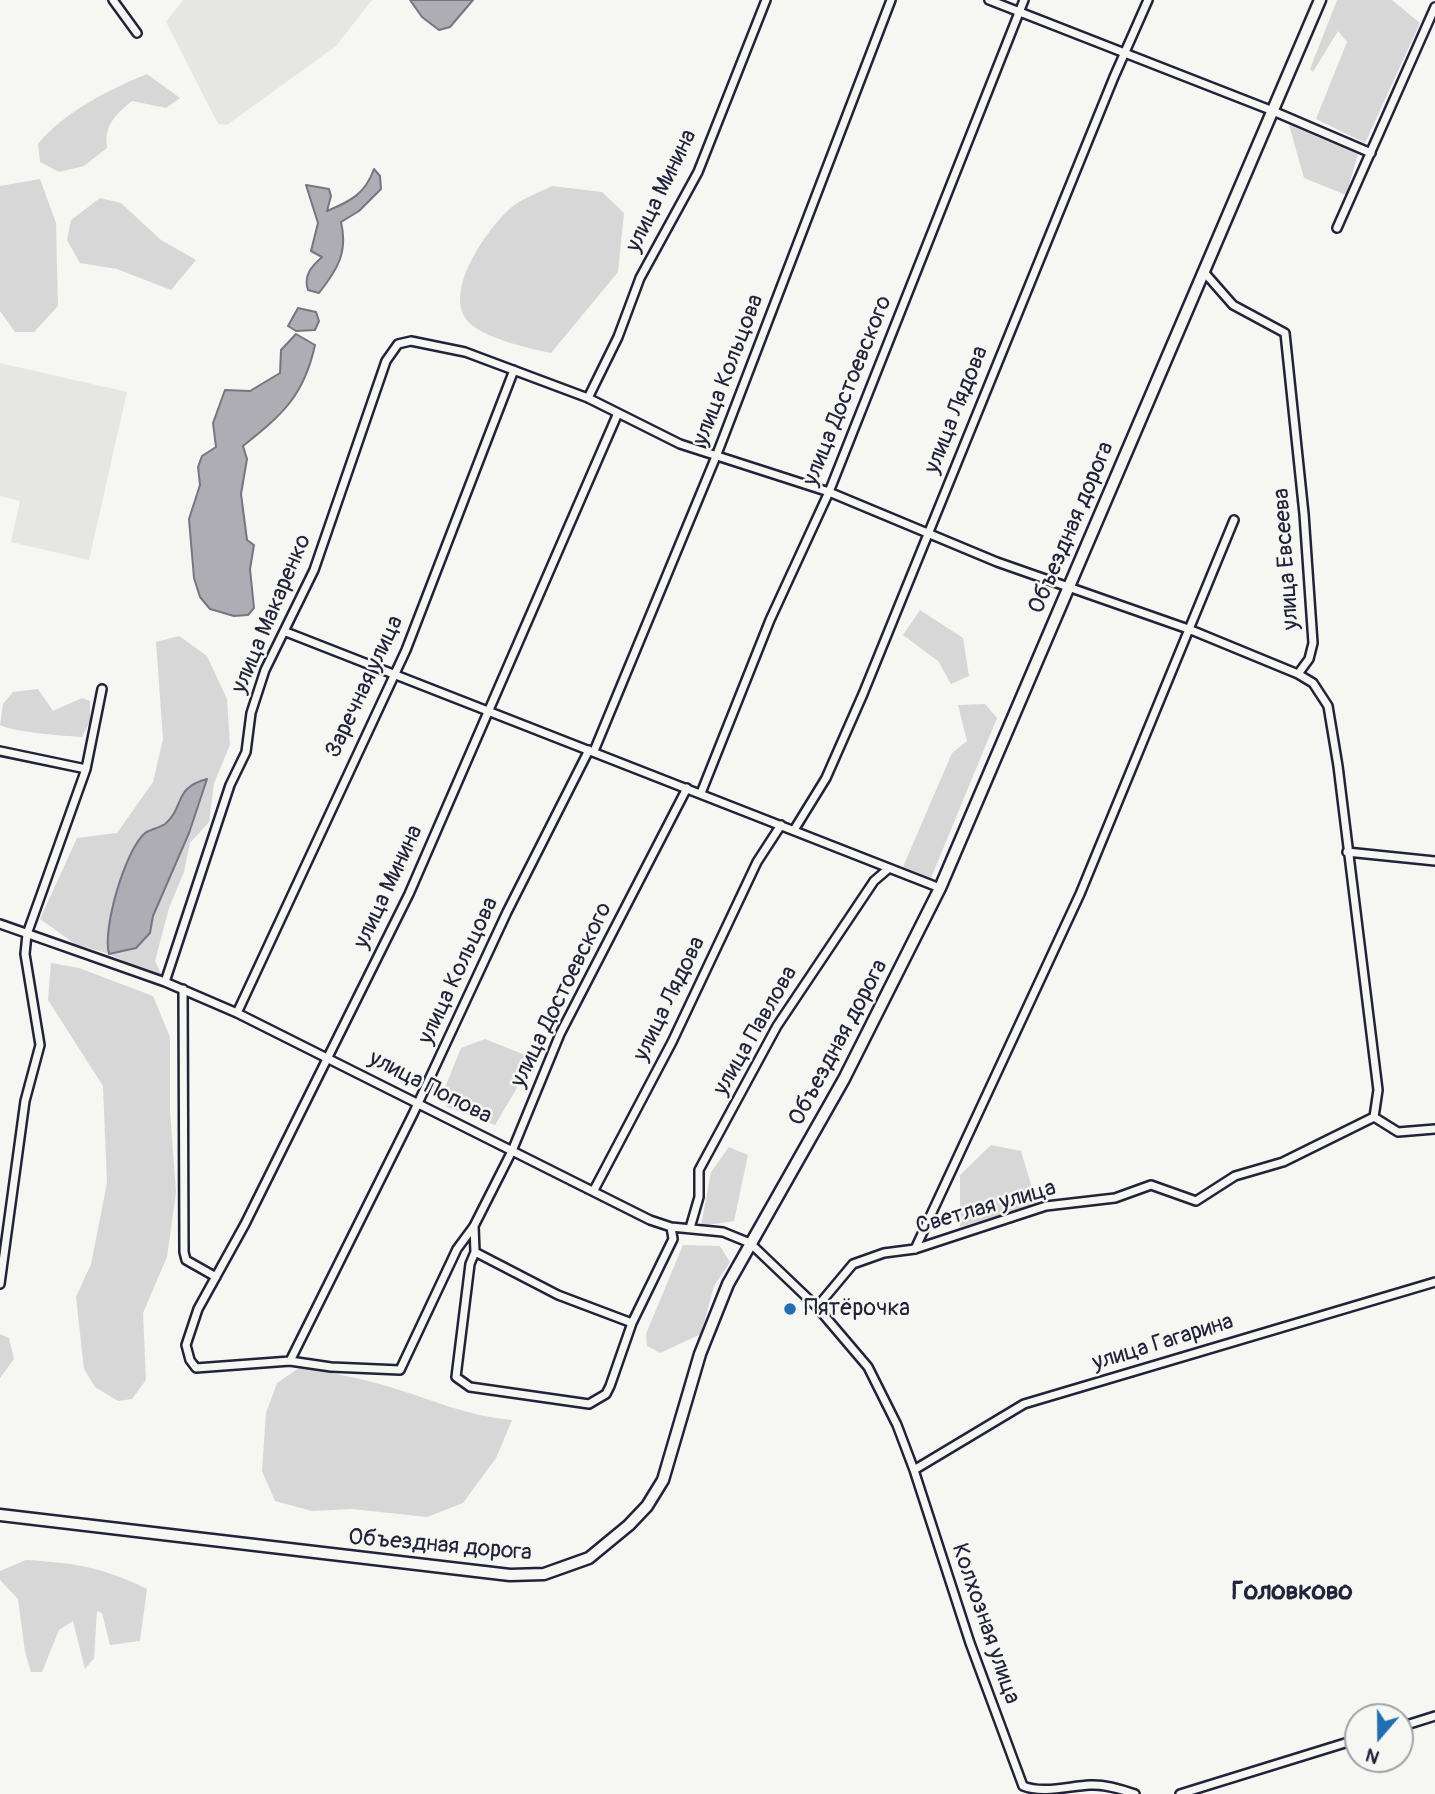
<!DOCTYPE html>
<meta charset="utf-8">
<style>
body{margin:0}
#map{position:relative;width:1435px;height:1794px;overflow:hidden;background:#f6f6f2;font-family:Pangolin,sans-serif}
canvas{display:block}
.north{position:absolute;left:1344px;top:1703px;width:70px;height:70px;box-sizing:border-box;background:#f6f6f2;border:2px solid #a1a1a9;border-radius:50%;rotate:200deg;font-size:19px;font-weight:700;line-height:28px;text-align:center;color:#22223b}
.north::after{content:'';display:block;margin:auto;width:24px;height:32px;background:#1f6fb2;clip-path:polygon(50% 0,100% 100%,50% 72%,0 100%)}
</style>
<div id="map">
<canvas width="1435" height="1794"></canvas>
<div class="north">N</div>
</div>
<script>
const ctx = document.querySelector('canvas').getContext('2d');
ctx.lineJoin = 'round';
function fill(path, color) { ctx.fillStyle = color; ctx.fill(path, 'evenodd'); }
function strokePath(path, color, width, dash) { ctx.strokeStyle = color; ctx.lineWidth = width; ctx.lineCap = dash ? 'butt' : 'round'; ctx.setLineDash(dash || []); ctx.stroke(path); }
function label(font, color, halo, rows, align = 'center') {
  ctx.font = font + ' Pangolin,sans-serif'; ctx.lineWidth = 5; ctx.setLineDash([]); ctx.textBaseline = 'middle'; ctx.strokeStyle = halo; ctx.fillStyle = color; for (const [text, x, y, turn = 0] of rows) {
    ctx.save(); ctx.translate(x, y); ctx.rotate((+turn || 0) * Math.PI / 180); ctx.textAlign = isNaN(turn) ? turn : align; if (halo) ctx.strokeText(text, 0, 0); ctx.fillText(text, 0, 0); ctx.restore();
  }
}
const built = new Path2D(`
 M 183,0 L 372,0 L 336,46 L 227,125 L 218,124 L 166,22 Z
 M 0,363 L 127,392 L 89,560 L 11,542 L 20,501 L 0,496 Z`);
const green = new Path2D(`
 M 1337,0 L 1392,0 L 1420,23 L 1365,143 L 1316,119 L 1347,42 L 1338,31 L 1313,72 L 1310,69 Z
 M 147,74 L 180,98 L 166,108 L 132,101 C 115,115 104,125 107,148 L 84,166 L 59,172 L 40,162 L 38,144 C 64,112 110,89 147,74 Z
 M 1289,125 L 1358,154 L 1346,195 L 1304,178 Z
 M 40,179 L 56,223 L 58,306 L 34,332 L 15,332 L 0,311 L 0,186 Z
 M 552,186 L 602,192 L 624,213 L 618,272 L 551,353 C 528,348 480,338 466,319 C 444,288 490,225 513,206 C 524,198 540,192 552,186 Z
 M 100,198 L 121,203 L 161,240 L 196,260 L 171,290 L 117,269 L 80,263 L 67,240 L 71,220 Z
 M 920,610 L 963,638 L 969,676 L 951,684 L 938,661 L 903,635 Z
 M 179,636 L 207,656 L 227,699 L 230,745 L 214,783 L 209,822 L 190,843 L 184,872 L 169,908 L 155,961 L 164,980 L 109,954 L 75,944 L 40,919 L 77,838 L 117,833 L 153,782 L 163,739 L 156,642 Z
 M 38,689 L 53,711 L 82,698 L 90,701 L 90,721 L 82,737 C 65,736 12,732 0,725 L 3,704 L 13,692 Z
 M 985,704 L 997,718 L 931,878 L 903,867 L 952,753 L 967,741 L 958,705 Z
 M 51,963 L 79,968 L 153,996 L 170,1037 L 170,1110 L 176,1192 L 167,1257 L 143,1313 L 146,1380 L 132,1399 L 118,1401 L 95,1387 L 84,1369 L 76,1297 L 91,1264 L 107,1183 L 103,1086 L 48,1000 Z
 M 485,1039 L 530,1057 L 521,1081 L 495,1125 L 447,1107 L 444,1090 L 461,1048 Z
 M 991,1145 L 1021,1151 L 1037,1205 L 960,1227 L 960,1175 Z
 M 729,1147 L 748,1155 L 734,1221 L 701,1226 L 711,1172 Z
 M 683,1245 L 720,1246 L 730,1262 L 714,1286 L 701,1334 L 660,1353 L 647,1346 L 646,1334 Z
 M 0,1334 L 9,1338 L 14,1359 L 0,1378 Z
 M 299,1368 C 330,1372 360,1378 390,1387 C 433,1400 467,1416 512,1420 L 496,1458 L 463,1503 L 427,1517 L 352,1509 L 312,1511 L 275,1501 L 262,1471 L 266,1413 L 277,1383 Z
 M 26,1560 C 76,1563 102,1567 147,1589 L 140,1641 L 110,1645 L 102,1613 L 97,1611 L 94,1658 L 85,1669 L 73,1621 L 59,1630 L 42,1672 L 31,1672 L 25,1652 L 18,1599 L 0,1580 L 0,1571 Z`);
const water = new Path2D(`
 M 410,0 L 473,0 L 450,27 L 439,30 L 422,17 Z
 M 374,169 L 380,176 L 381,189 L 359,211 L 341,222 C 348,252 338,269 319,293 L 308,290 C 303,275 312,266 322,257 L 311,251 L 318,223 L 306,185 L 329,189 L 331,196 L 327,211 C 351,201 365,194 374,169 Z
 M 298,308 L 316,312 L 319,321 L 315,330 L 296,331 L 288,326 Z
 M 296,334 L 315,345 C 304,396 282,415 243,446 L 247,459 L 241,494 L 247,540 L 254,545 L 250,569 L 254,608 L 248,615 L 234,616 L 210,609 L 200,597 L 194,578 L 189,519 L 200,485 L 198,467 L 202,456 L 216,447 L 213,423 L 225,390 L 250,391 L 280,373 L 281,350 Z
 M 207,779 L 189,833 L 153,916 L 150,933 L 136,948 L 109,954 C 102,930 125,850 145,833 C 151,829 159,828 165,824 C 185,807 173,788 207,779 Z`);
const street = new Path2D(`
 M 113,0 L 137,33
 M 989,0 L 1273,111 L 1371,153
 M 1337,228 L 1435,7
 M 1204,272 L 1233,305 L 1285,333 L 1304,514 L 1313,643 L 1309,659 L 1298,674 L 1313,683 L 1328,706 L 1338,766 L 1378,1090 L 1374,1117
 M 588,398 L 618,337 L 640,278 L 698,172 L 766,0
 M 618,413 L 409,894 L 245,1224 L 198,1309 L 186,1345 L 190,1360 L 196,1368 L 290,1361 L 331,1367 L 400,1370 L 457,1249 L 474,1226 L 512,1151 L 560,1034 L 687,788
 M 286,632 L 940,888
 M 0,751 L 86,769
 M 594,751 L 717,454 L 891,0
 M 701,793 L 770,620 L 829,492 L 1024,0
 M 794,830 L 826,778 L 863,694 L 1114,77 L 1148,0
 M 1347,852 L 1435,861
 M 0,924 L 165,982 L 237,1013 L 650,1220 L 671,1227 L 723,1232 L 750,1243 L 817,1307 L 868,1367 L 897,1425 L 914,1470 L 970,1643 L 1023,1786 C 1043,1794 1069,1786 1090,1785 C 1105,1784 1121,1789 1135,1794
 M 165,982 L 230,785 L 246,752 L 251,713 L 265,670 L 314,570 L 386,361 L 398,344 L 411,341 L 465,352 L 588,398 L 680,444 L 829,492 L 997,562 L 1191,630 L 1298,674
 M 183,989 L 184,1252 L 186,1260 L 216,1277
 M 237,1013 L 406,650 L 514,370
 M 1374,1117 L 1398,1132 L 1435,1129
 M 594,1190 L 672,1042 L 757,862 L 781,825
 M 474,1226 L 475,1252 L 558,1295 L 632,1323
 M 690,1228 L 699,1197 L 699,1170 L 777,1026 L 874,881 L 888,869
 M 915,1249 L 1080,894 L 1234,520
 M 475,1252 L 470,1264 L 456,1377 L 470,1387 L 589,1404 L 606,1394 L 610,1386 L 632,1323 L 673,1239 L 671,1227
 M 0,1284 L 25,1101 L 40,1045 L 25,954 L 27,934 L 86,769 L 102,689
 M 817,1307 L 853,1264 L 884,1253 L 915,1249 L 1046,1206 L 1115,1198 L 1151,1185 L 1196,1201 L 1235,1176 L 1283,1162 L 1374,1117
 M 290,1361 L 413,1114 L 507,912 L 589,750
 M 914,1470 L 1024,1404 L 1435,1282
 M 1400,1727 L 1435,1716
 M 1180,1794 L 1358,1739`);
const secondary = new Path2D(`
 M 0,1515 L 510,1575 L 544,1574 L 589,1558 L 629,1525 L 647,1506 L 663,1480 L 700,1354 L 728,1284 L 844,1079 L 940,888 L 1320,0`);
const markers = [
 [790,1309,7,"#1f6fb2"]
];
const streetNames = [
 ["улица Минина",662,191,-64],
 ["улица Кольцова",729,370,-69],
 ["улица Достоевского",848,391,-68],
 ["улица Лядова",957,410,-68],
 ["Объездная дорога",1072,528,-67],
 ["улица Евсеева",1287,559,-94],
 ["улица Макаренко",272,614,-67],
 ["Заречная улица",365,687,-65],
 ["улица Минина",389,887,-65],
 ["улица Кольцова",459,971,-65],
 ["улица Достоевского",562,995,-64],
 ["улица Лядова",670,999,-64],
 ["улица Павлова",756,1031,-60],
 ["Объездная дорога",839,1043,-62],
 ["улица Попова",430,1088,27],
 ["Светлая улица",986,1208,-16],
 ["улица Гагарина",1163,1343,-17],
 ["Объездная дорога",440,1546,5],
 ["Колхозная улица",985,1624,71]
];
const poiNames = [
 ["Пятёрочка",804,1309]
];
const quarterNames = [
 ["Головково",1292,1592]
];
fill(built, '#e6e6e4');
fill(green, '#d7d7d7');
fill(water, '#adadb3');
strokePath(water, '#757583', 2);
strokePath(street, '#22223b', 12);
strokePath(secondary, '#22223b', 15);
strokePath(street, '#f6f6f2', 7);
strokePath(secondary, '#f6f6f2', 10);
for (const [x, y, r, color] of markers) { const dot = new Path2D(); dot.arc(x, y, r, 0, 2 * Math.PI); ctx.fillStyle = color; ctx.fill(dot); strokePath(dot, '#f6f6f2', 2.5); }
label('23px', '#22223b', '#f6f6f2', streetNames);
label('23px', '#22223b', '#f6f6f2', poiNames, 'left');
label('bold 26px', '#22223b', '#f6f6f2', quarterNames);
</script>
